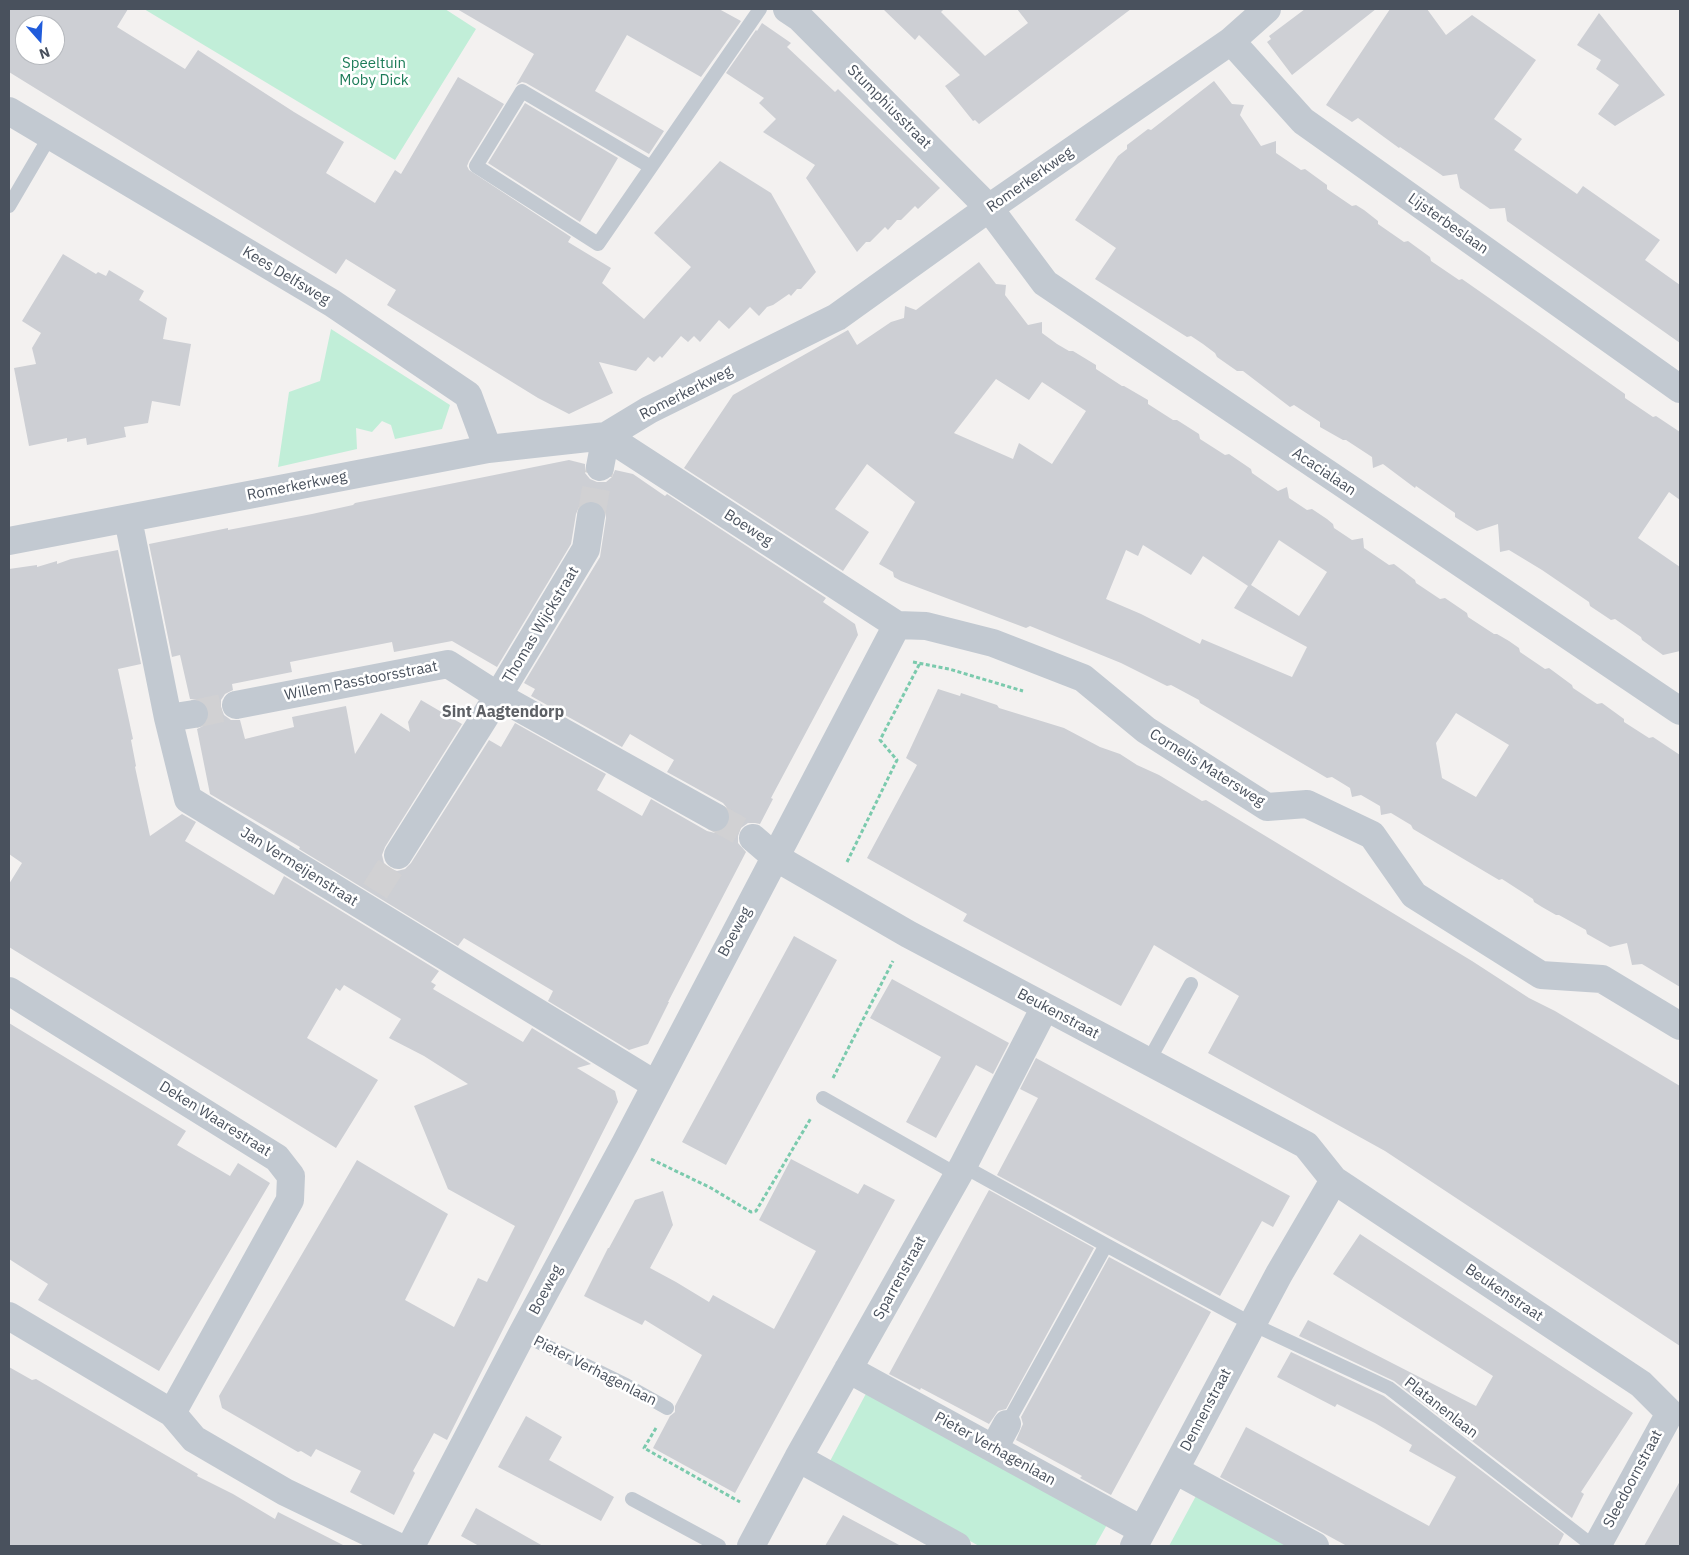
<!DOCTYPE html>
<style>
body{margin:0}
#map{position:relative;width:1689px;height:1555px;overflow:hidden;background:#f3f1f0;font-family:"IBM Plex Sans",sans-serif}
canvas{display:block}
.frame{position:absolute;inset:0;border:10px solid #49515d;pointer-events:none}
.north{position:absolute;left:15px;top:15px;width:50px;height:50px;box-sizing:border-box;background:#fff;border:1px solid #b6b9be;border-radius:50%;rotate:161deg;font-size:14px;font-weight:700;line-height:20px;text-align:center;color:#49515d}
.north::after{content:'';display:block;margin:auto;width:18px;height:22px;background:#215cdb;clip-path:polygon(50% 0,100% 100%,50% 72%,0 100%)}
</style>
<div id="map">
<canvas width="1689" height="1555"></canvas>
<div class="frame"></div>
<div class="north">N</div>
</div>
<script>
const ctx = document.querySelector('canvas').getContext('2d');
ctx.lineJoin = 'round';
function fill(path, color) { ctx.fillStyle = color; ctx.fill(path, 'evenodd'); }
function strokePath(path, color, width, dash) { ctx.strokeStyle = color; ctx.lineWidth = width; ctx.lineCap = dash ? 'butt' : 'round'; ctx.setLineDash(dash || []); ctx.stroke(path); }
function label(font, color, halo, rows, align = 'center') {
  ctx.font = font + ' "IBM Plex Sans",sans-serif'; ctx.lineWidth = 5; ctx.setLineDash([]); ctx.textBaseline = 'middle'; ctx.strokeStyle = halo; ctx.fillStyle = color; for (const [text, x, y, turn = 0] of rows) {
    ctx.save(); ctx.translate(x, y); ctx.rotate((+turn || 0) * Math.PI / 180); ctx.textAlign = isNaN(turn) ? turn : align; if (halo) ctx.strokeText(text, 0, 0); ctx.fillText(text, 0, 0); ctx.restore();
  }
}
const green = new Path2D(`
 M 144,9 L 445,9 L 476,29 L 395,160 Z
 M 331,329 L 450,405 L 442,429 L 395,439 L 391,425 L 382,421 L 372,432 L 356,428 L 357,449 L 278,467 L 289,392 L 320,381 Z
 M 869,1388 L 1109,1521 L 1095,1546 L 979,1546 L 829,1463 Z
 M 1197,1494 L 1292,1546 L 1169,1546 Z`);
const building = new Path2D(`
 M 9,9 L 128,9 L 117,27 L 185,69 L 198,50 L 294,112 L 344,142 L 326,173 L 375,203 L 395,170 L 401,174 L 458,77 L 504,104 L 469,161 L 467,166 L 469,170 L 571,237 L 568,242 L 611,268 L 602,283 L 644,319 L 691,267 L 654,233 L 720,161 L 771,193 L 816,272 L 801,289 L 797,289 L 791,296 L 789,294 L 773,305 L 767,307 L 759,316 L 750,307 L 729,329 L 719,320 L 700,342 L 694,336 L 688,342 L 681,336 L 662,358 L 660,356 L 654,362 L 648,357 L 636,371 L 599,362 L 613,393 L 569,414 L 538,398 L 387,305 L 396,290 L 346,259 L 336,274 L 9,72 ZM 25,25 L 55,25 L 55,55 L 25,55 Z
 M 457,9 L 719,9 L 741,21 L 701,77 L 627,35 L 595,91 L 664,131 L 649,154 L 526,83 L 522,82 L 516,85 L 534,54 Z
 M 883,9 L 944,9 L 941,12 L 985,56 L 1028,23 L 1017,9 L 1131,9 L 979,124 L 975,120 L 973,121 L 945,86 L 960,75 L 919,35 L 915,40 Z
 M 1305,9 L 1376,9 L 1292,75 L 1267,42 L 1271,39 L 1269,36 Z
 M 1390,9 L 1427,9 L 1446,35 L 1472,15 L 1536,60 L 1494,119 L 1522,139 L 1514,150 L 1577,194 L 1583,186 L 1660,240 L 1645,260 L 1680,285 L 1680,343 L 1507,221 L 1505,208 L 1490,209 L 1460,188 L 1457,174 L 1443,176 L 1400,147 L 1399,148 L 1358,118 L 1352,122 L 1326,105 Z
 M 1599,13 L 1665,95 L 1615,126 L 1598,114 L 1619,85 L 1596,69 L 1601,60 L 1577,45 Z
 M 762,23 L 791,43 L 787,47 L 835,92 L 838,89 L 940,188 L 918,209 L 915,206 L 901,220 L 897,220 L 888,230 L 885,227 L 870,242 L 866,242 L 857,252 L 806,178 L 815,165 L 763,132 L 776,119 L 759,103 L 764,98 L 726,73 L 756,30 L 757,31 Z
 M 1214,81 L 1232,104 L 1244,105 L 1240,115 L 1261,146 L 1276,141 L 1276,153 L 1301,170 L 1305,169 L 1327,185 L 1327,189 L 1352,206 L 1356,205 L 1364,210 L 1378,221 L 1378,224 L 1404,242 L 1408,241 L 1430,257 L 1431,261 L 1459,280 L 1462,279 L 1542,335 L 1625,394 L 1625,398 L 1653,417 L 1656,416 L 1680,432 L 1680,500 L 1669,492 L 1638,538 L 1680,567 L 1680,651 L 1663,655 L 1642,640 L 1641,637 L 1615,619 L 1611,620 L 1590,606 L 1589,602 L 1542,570 L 1509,550 L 1500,552 L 1498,524 L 1477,531 L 1455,517 L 1455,513 L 1416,486 L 1415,488 L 1383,464 L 1373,468 L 1372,457 L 1346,440 L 1343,440 L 1320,427 L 1320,422 L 1294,405 L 1290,407 L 1243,371 L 1237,371 L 1217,357 L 1215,353 L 1203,344 L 1191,336 L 1187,337 L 1095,279 L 1116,248 L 1075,220 L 1118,156 L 1127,149 L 1127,145 L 1148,129 L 1151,130 Z
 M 525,103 L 618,158 L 580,222 L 488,163 Z
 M 63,254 L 96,274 L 98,272 L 106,276 L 109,270 L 144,291 L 139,300 L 167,318 L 163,339 L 191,344 L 180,406 L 152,401 L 148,423 L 124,427 L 126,437 L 87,445 L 86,438 L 67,442 L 67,438 L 29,446 L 14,368 L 36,364 L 32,348 L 41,333 L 22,321 Z
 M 979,262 L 996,284 L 1006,285 L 1005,295 L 1028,325 L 1042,322 L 1042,333 L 1057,344 L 1069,351 L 1073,351 L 1096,365 L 1096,369 L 1122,386 L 1124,386 L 1148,400 L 1148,404 L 1173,420 L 1177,420 L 1199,434 L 1200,439 L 1225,455 L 1229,454 L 1251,469 L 1252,473 L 1278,491 L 1287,487 L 1289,498 L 1307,510 L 1312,509 L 1327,519 L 1333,524 L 1334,528 L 1352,540 L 1363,538 L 1364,548 L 1389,565 L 1394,564 L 1415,580 L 1416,583 L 1440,599 L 1445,598 L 1467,613 L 1468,617 L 1494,634 L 1497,634 L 1509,641 L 1519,648 L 1520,652 L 1545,669 L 1549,668 L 1572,685 L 1573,688 L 1597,704 L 1602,703 L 1624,719 L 1624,722 L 1649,738 L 1653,737 L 1680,755 L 1680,987 L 1642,964 L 1632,965 L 1627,943 L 1610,947 L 1587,934 L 1586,930 L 1559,915 L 1556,915 L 1542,907 L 1534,902 L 1533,899 L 1502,879 L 1499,880 L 1413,829 L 1411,825 L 1391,813 L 1381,815 L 1380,806 L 1361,795 L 1352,797 L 1350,788 L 1332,777 L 1327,778 L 1200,703 L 1199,700 L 1171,685 L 1167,686 L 1121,663 L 1030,626 L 1026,628 L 901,581 L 894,577 L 893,572 L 879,564 L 915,502 L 867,464 L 835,509 L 869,532 L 843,571 L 684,468 L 733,395 L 848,330 L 857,345 L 891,322 L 904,318 L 905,306 L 916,310 ZM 996,379 L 1029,400 L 1042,382 L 1086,411 L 1052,464 L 1019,443 L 1013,459 L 954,433 ZM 1279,540 L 1327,572 L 1299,616 L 1251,585 ZM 1143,545 L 1191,575 L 1203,556 L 1248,586 L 1234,608 L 1307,647 L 1292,677 L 1202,639 L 1200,644 L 1141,614 L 1106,599 L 1126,550 L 1138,556 ZM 1456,713 L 1509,745 L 1476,797 L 1442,778 L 1436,743 Z
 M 569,460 L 585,464 L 585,473 L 590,479 L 597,482 L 606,482 L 612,477 L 615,470 L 633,474 L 665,496 L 667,494 L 826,598 L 823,602 L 855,624 L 858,635 L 771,798 L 773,799 L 760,824 L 755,823 L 748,823 L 741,828 L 738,836 L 738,843 L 746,852 L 668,1002 L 669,1002 L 648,1044 L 629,1050 L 548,1001 L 553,991 L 464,938 L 458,946 L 299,849 L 300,847 L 210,794 L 197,729 L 203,726 L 208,720 L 209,711 L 206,704 L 200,700 L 190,699 L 180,655 L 172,657 L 149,544 L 228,528 L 228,530 L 312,514 L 353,505 L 355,503 ZM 594,501 L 600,504 L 605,510 L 606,518 L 600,557 L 524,683 L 535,689 L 531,696 L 622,747 L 630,734 L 674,760 L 667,772 L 723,803 L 728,809 L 731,816 L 729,824 L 723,831 L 715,833 L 707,831 L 651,799 L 642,816 L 597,790 L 606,774 L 515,723 L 501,747 L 489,740 L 411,863 L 405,869 L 397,871 L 389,868 L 384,863 L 382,855 L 385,847 L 462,724 L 421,700 L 408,722 L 410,732 L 381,713 L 355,754 L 346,706 L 292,717 L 294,727 L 245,739 L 240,720 L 231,720 L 224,715 L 221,707 L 221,700 L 225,694 L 233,690 L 232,684 L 292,672 L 290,662 L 392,642 L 394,652 L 452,641 L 497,667 L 571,544 L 576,514 L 579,507 L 585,502 Z
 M 118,550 L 141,664 L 118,669 L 133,739 L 131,740 L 136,766 L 135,767 L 150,836 L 182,814 L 196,822 L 185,841 L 274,895 L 284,876 L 439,971 L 431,982 L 436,985 L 433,989 L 523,1042 L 532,1028 L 591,1064 L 577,1068 L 615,1091 L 618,1102 L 447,1440 L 434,1433 L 413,1471 L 415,1473 L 394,1515 L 350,1492 L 361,1471 L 316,1449 L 311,1457 L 301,1451 L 298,1452 L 222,1408 L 219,1396 L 357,1160 L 448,1214 L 405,1300 L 454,1327 L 478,1278 L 487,1282 L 515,1226 L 448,1189 L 414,1106 L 468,1084 L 424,1056 L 389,1038 L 401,1019 L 344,985 L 340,991 L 336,988 L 307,1038 L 378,1080 L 336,1148 L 9,947 L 9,884 L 22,863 L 9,854 L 9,569 L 37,565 L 37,567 L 57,561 L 57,564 L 71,559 Z
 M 938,689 L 960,696 L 961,693 L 997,705 L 999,708 L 1064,728 L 1100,747 L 1120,754 L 1137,765 L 1159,775 L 1202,801 L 1206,800 L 1472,961 L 1529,998 L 1555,1011 L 1680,1086 L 1680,1346 L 1385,1151 L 1208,1053 L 1239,996 L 1154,945 L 1121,1006 L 963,921 L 967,914 L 867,858 L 917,765 L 906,758 Z
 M 794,936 L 837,960 L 726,1165 L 682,1142 Z
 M 892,979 L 1009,1043 L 993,1074 L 976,1065 L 936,1138 L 906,1122 L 941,1057 L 870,1018 Z
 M 9,1023 L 186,1131 L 177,1145 L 230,1176 L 238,1163 L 270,1183 L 159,1371 L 38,1300 L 48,1284 L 9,1259 Z
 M 1036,1058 L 1290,1196 L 1273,1227 L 1262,1221 L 1220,1296 L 997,1175 L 1038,1098 L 1020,1089 Z
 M 791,1159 L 858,1194 L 864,1184 L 895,1200 L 735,1493 L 653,1448 L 670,1416 L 675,1412 L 675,1406 L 702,1355 L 645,1320 L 642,1325 L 584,1296 L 608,1248 L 609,1248 L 635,1200 L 663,1191 L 673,1225 L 650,1268 L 676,1282 L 709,1302 L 713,1295 L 774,1329 L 816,1251 L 759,1220 Z
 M 989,1190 L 1094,1248 L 1006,1409 L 998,1411 L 989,1424 L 921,1388 L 920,1390 L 889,1374 Z
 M 1360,1234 L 1633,1413 L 1581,1492 L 1584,1494 L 1572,1518 L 1394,1381 L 1299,1336 L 1308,1320 L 1476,1406 L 1493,1376 L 1333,1274 Z
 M 1109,1257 L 1211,1312 L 1111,1495 L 1080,1478 L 1082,1476 L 1016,1440 L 1023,1424 L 1021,1417 Z
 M 1291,1352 L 1384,1396 L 1564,1534 L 1558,1546 L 1347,1546 L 1220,1477 L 1246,1427 L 1429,1526 L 1456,1477 L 1409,1451 L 1412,1445 L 1375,1423 L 1337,1404 L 1335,1407 L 1277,1377 Z
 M 9,1367 L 32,1380 L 36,1379 L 198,1474 L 197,1476 L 233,1494 L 275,1519 L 278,1512 L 345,1546 L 9,1546 Z
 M 526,1416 L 562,1437 L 549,1460 L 614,1497 L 601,1521 L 498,1467 Z
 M 1680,1481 L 1680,1546 L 1644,1546 Z
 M 476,1508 L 543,1546 L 479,1546 L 461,1536 Z
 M 843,1515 L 901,1546 L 825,1546 Z`);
const streetTunnel = new Path2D(`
 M 591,516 L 600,467
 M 194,714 L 236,705
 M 715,817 L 753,838
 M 375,891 L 398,855`);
const path = new Path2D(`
 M 913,662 L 949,669 L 1023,691
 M 847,862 L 897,760 L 880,740 L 920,663
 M 833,1078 L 893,961
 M 651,1159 L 711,1188 L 751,1212 L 756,1211 L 811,1118
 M 656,1428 L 644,1448 L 740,1502`);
const lane = new Path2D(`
 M 651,167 L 522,91 L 476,166 L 598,244 L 760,9
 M 9,206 L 50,136
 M 1148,1062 L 1191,984
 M 823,1098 L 958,1175
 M 963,1166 L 1106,1245 L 1252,1324 L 1389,1388 L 1593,1546
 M 522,1334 L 626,1385 L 667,1408
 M 1007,1424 L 1106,1245
 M 632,1499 L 719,1546`);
const street = new Path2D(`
 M 787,9 L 799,17 L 989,208 L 1045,283 L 1680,711
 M 1231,41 L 1303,121 L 1680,389
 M 9,111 L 332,303 L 468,395 L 488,449
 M 606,436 L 897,625 L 926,626 L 993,643 L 1083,678 L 1146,730 L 1267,807 L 1307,804 L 1372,835 L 1414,895 L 1541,975 L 1602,979 L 1680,1026
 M 600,467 L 606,436
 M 128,519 L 168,718 L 188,799 L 656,1085
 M 9,541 L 488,449 L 606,436 L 649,410 L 837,317 L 989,208 L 1231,41 L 1267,9
 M 236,705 L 448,664 L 498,696 L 715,817
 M 168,718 L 194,714
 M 753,838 L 775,857 L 908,934 L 1306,1145 L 1334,1180 L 1279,1274 L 1134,1546
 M 398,855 L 498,696 L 586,549 L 591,516
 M 9,991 L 277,1158 L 291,1176 L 290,1200 L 172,1413
 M 1334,1180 L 1641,1384 L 1670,1413
 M 9,1316 L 172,1413 L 194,1439 L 285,1492 L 397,1546
 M 848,1369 L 1142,1530
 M 994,1448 L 1007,1424
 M 798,1458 L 957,1546
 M 1175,1470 L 1315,1546
 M 411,1546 L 522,1334 L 625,1144 L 897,625
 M 751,1546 L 798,1458 L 963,1166 L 1045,1007
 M 1597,1546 L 1670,1413`);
const parkNames = [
 ["Speeltuin",374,64],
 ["Moby Dick",374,81]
];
const streetNames = [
 ["Stumphiusstraat",889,107,45],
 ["Romerkerkweg",1030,180,-35],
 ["Lijsterbeslaan",1448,224,35],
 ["Kees Delfsweg",286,276,31],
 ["Romerkerkweg",686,393,-27],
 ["Acacialaan",1324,472,34],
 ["Romerkerkweg",297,486,-11],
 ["Boeweg",748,528,33],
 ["Thomas Wijckstraat",541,625,-59],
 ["Willem Passtoorsstraat",361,681,-11],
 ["Cornelis Matersweg",1207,768,32],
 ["Jan Vermeijenstraat",299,867,32],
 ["Boeweg",735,932,-62],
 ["Beukenstraat",1058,1014,28],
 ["Deken Waarestraat",215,1119,32],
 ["Sparrenstraat",900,1278,-61],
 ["Boeweg",546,1290,-62],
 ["Beukenstraat",1504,1293,34],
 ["Pieter Verhagenlaan",595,1371,27],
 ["Platanenlaan",1441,1408,38],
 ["Dennenstraat",1206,1410,-62],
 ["Pieter Verhagenlaan",995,1449,29],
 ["Sleedoornstraat",1633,1479,-62]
];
const neighbourhoodNames = [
 ["Sint Aagtendorp",503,712]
];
fill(green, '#c1eed8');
fill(building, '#cdcfd4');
strokePath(streetTunnel, '#d1d1d3', 28, [28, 14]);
strokePath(path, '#7bcaad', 3, [4, 2.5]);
strokePath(lane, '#c2c9d1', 14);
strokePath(street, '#c2c9d1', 28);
label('15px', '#1c7c58', '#fff', parkNames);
label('15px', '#49515d', '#fff', streetNames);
label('bold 16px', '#5d6065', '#fff', neighbourhoodNames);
</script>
